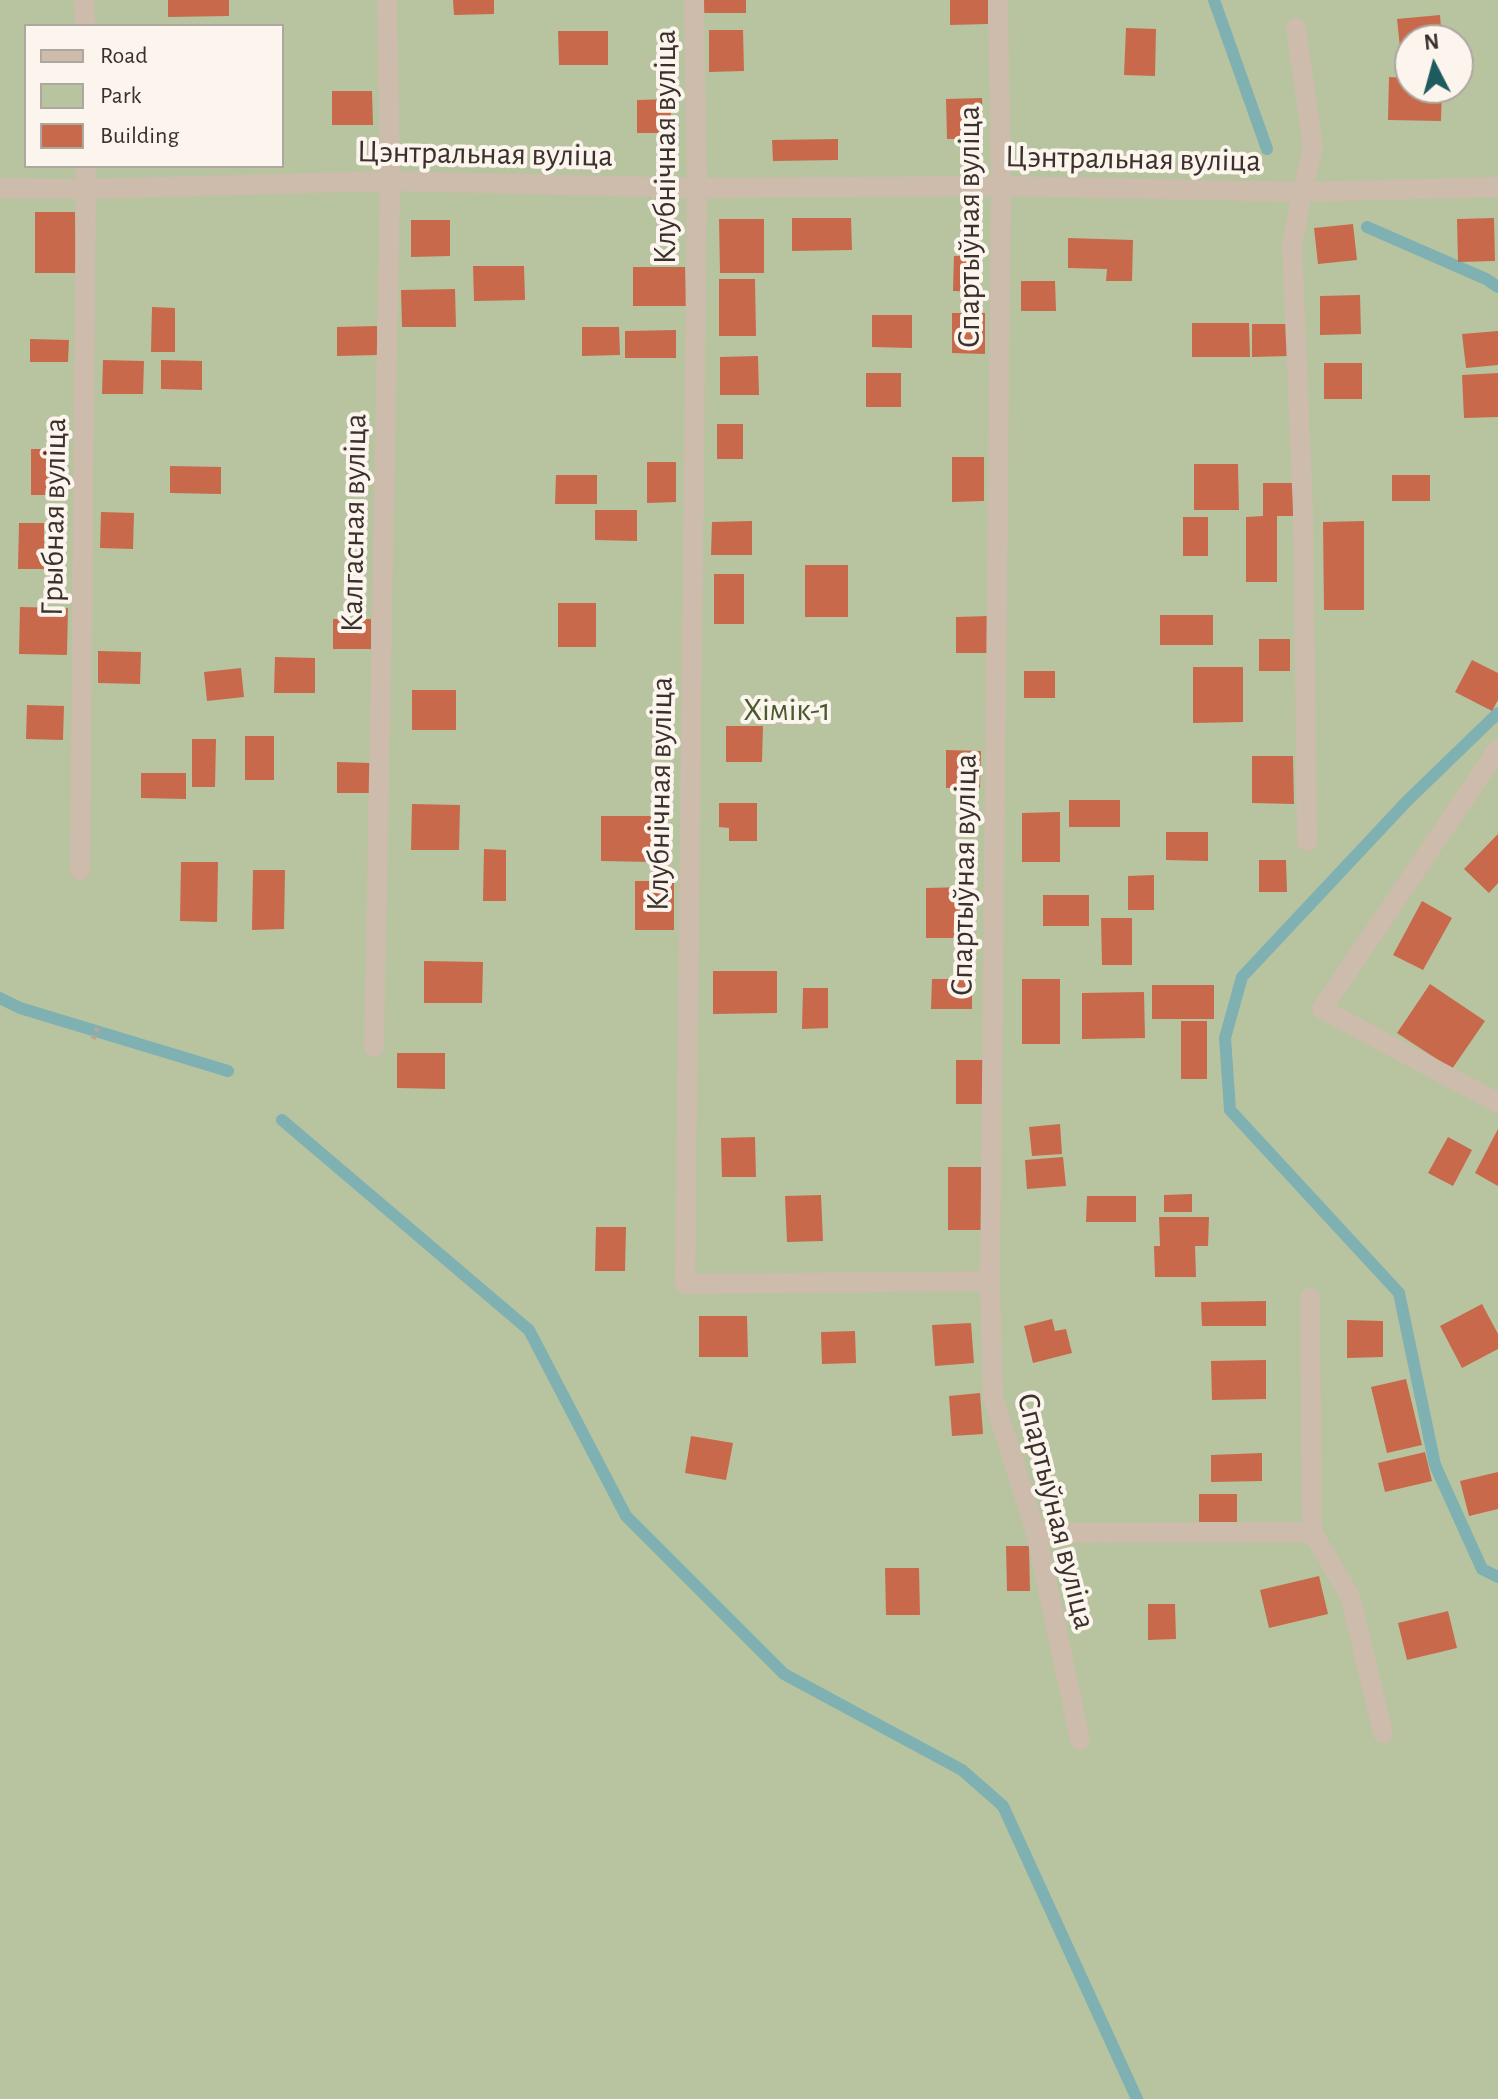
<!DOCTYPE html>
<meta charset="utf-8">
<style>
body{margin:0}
#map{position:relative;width:1498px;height:2099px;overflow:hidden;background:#f4ebe1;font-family:"Alegreya Sans",sans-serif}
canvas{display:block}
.legend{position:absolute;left:24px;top:24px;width:260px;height:144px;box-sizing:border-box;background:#fbf5ee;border:2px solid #aea6a0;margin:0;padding:10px 14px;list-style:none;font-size:24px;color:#3b302b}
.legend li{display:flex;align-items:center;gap:16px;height:40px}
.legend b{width:40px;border:2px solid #aea6a0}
.north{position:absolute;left:1394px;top:24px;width:80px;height:80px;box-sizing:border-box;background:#fbf5ee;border:2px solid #aea6a0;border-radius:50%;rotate:354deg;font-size:22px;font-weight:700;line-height:32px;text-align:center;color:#3b302b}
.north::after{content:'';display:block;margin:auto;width:28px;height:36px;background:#1f5a5e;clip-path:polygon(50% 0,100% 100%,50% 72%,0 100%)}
</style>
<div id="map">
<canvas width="1498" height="2099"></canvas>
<ul class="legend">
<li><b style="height:10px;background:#cdbbac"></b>Road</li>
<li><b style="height:22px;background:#b8c4a0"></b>Park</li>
<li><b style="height:22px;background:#c8694b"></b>Building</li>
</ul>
<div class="north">N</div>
</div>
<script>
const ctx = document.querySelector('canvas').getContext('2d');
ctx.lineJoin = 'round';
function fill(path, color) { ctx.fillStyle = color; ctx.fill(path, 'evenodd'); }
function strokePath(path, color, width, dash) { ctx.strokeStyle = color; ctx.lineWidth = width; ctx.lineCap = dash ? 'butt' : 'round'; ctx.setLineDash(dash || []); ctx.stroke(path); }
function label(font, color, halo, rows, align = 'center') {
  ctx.font = font + ' "Alegreya Sans",sans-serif'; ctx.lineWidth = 8; ctx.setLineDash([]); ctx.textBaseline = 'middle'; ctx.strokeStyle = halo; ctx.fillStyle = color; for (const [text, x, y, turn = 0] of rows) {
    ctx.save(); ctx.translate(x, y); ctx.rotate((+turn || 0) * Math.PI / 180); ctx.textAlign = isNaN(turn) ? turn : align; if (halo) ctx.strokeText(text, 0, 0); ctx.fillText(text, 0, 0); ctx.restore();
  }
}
const green = new Path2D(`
 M 0,0 L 1498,0 L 1498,2099 L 0,2099 ZM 26,26 L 282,26 L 282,166 L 26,166 ZM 1410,40 L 1458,40 L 1458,88 L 1410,88 Z`);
const stream = new Path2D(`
 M 1214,0 L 1267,149
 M 1367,227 L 1486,279 L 1498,287
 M 1498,713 L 1407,801 L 1242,977 L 1225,1038 L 1230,1110 L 1399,1293 L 1435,1465 L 1482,1569 L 1498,1577
 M 0,998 L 20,1008 L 228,1071
 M 282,1120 L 529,1330 L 626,1516 L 784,1674 L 962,1770 L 1003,1806 L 1137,2099`);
const building = new Path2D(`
 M 168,0 L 229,0 L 229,16 L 168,17 Z
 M 453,0 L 494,0 L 494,14 L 454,15 Z
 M 703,0 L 746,0 L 746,13 L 703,13 Z
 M 950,0 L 988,0 L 988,24 L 950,25 Z
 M 1440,15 L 1442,40 L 1410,40 L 1410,66 L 1402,66 L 1397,19 Z
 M 1126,28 L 1156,29 L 1155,76 L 1124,75 Z
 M 709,30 L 743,30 L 744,71 L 709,72 Z
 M 558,31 L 608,31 L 608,65 L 559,65 Z
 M 1389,77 L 1410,78 L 1410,88 L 1442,88 L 1441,121 L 1388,120 Z
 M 332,91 L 372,91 L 373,125 L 332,125 Z
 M 982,98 L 983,139 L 947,139 L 946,99 Z
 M 671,99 L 671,133 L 637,133 L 637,100 Z
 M 838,139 L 838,160 L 773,161 L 772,140 Z
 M 35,212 L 75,212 L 76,273 L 35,273 Z
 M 792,218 L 851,218 L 852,250 L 792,251 Z
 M 1494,218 L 1495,261 L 1458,262 L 1457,219 Z
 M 719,219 L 764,219 L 764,273 L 720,273 Z
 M 411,220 L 450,220 L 450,256 L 411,257 Z
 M 1353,224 L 1357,260 L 1318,264 L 1314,228 Z
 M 1068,238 L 1133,240 L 1132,281 L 1106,281 L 1107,269 L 1068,268 Z
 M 954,256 L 978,256 L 977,292 L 953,291 Z
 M 473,266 L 524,266 L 525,300 L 474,301 Z
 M 633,267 L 685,267 L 686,306 L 633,306 Z
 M 719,279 L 755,279 L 756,336 L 719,336 Z
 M 1021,281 L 1055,281 L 1056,311 L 1021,311 Z
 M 455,289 L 456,327 L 402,327 L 401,290 Z
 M 1360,295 L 1361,334 L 1320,335 L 1320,296 Z
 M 152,307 L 175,308 L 175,352 L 151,352 Z
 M 952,313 L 985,313 L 985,354 L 952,353 Z
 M 872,315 L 912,315 L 912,348 L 872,347 Z
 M 1192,323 L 1249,323 L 1250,357 L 1192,357 Z
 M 1252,324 L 1290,324 L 1290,356 L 1252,357 Z
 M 377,326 L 378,355 L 337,356 L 337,327 Z
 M 582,327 L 619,327 L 620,355 L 582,356 Z
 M 676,330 L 676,358 L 625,358 L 625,331 Z
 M 1498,331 L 1498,365 L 1466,368 L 1462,334 Z
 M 30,339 L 69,340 L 68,362 L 30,362 Z
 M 758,356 L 759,395 L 720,395 L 720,357 Z
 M 103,360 L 144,361 L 143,394 L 102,394 Z
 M 161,360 L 202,361 L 202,390 L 161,389 Z
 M 1324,363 L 1362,363 L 1362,399 L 1324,399 Z
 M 866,373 L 901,373 L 901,407 L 866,407 Z
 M 1498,373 L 1498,417 L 1464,418 L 1462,375 Z
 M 717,424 L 743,424 L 743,459 L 717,459 Z
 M 31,449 L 50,449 L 50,467 L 59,467 L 59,495 L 31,495 Z
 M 952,457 L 984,457 L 984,501 L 952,502 Z
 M 647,462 L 676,462 L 676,502 L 647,503 Z
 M 1194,464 L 1238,464 L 1239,510 L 1194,510 Z
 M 170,466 L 221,467 L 221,494 L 170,493 Z
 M 556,475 L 597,475 L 597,504 L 555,504 Z
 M 1392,475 L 1430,475 L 1430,501 L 1392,501 Z
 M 1263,483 L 1293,483 L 1293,516 L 1277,516 L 1277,582 L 1246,582 L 1246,517 L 1263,516 Z
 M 595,510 L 637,510 L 637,541 L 595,540 Z
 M 101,512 L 134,513 L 133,549 L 100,548 Z
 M 1183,517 L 1208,517 L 1208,556 L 1183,556 Z
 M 752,521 L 752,555 L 711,555 L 712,522 Z
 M 1364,521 L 1364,610 L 1324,610 L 1323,522 Z
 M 19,523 L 44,523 L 44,569 L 18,569 Z
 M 805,565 L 848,565 L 848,617 L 805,617 Z
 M 714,574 L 744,574 L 744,624 L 714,624 Z
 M 558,603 L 596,603 L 596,647 L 558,647 Z
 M 20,607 L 68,608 L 67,655 L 19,654 Z
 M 1160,615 L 1213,615 L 1213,645 L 1160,645 Z
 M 989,616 L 989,653 L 956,653 L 956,617 Z
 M 333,619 L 371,619 L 371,649 L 333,649 Z
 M 1259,639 L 1290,639 L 1290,671 L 1259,671 Z
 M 98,651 L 141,652 L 140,684 L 98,683 Z
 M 275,657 L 315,658 L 315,693 L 274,693 Z
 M 1472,660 L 1498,673 L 1498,700 L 1492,711 L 1455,692 Z
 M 1193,667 L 1243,667 L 1243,722 L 1193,723 Z
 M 241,668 L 244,697 L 207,701 L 204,672 Z
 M 1024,671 L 1055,671 L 1055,698 L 1024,698 Z
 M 412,690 L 456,690 L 456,730 L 412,730 Z
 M 27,705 L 64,706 L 63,740 L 26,739 Z
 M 726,726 L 763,726 L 762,762 L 726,762 Z
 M 245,736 L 274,736 L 274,780 L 245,780 Z
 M 192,739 L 216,739 L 215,787 L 192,787 Z
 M 946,750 L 981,751 L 980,788 L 946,788 Z
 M 1252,756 L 1293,756 L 1294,804 L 1252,803 Z
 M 337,762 L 371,763 L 371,793 L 337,793 Z
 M 141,773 L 186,773 L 186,799 L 141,798 Z
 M 1069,800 L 1120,800 L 1120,827 L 1069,827 Z
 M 719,803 L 757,803 L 757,841 L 729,841 L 729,828 L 719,827 Z
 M 412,804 L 460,805 L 459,850 L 411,850 Z
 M 1060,812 L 1060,862 L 1022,862 L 1022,813 Z
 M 601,816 L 653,816 L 653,862 L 601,861 Z
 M 1166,832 L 1208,832 L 1208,861 L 1166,860 Z
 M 1498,834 L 1498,883 L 1489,893 L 1464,869 Z
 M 484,849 L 506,850 L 506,901 L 483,901 Z
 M 1259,860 L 1286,860 L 1287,892 L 1259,892 Z
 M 181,862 L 218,862 L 217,922 L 180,921 Z
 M 253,870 L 285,870 L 284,929 L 252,930 Z
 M 1154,875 L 1154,910 L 1128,910 L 1128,876 Z
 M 635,881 L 674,881 L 674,930 L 635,930 Z
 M 966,887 L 965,938 L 926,938 L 926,888 Z
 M 1043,895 L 1089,895 L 1089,926 L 1043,926 Z
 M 1422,901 L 1452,918 L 1423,970 L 1393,955 Z
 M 1101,918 L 1132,918 L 1132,965 L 1102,965 Z
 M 424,961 L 483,962 L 482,1003 L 424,1003 Z
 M 713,971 L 777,971 L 777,1013 L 713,1014 Z
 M 932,979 L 972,979 L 972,1009 L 931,1009 Z
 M 1022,979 L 1060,979 L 1060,1044 L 1022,1044 Z
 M 1430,984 L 1485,1021 L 1452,1069 L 1397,1033 Z
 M 1152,985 L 1214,985 L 1214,1019 L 1152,1019 Z
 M 803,988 L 828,988 L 828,1028 L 802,1029 Z
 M 1144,992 L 1145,1038 L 1082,1039 L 1082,993 Z
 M 1181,1021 L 1207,1021 L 1207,1079 L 1181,1079 Z
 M 397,1053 L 445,1053 L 445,1089 L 397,1088 Z
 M 956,1060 L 987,1060 L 986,1104 L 956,1104 Z
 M 1060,1124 L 1062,1154 L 1032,1156 L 1029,1127 Z
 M 1498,1129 L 1498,1186 L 1475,1173 Z
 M 755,1137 L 756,1177 L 722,1177 L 721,1138 Z
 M 1448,1137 L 1472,1150 L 1453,1186 L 1428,1173 Z
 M 1063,1157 L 1066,1186 L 1027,1189 L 1025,1160 Z
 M 948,1167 L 981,1167 L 981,1230 L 948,1230 Z
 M 1192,1194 L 1192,1212 L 1164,1212 L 1164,1195 Z
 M 821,1195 L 823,1241 L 787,1242 L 785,1196 Z
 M 1087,1196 L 1136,1196 L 1136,1222 L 1086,1222 Z
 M 1159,1217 L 1209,1217 L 1208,1246 L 1195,1246 L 1196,1277 L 1155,1277 L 1154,1246 L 1160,1246 Z
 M 596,1227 L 626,1227 L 625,1271 L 595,1271 Z
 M 1266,1301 L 1266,1326 L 1202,1326 L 1201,1302 Z
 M 1482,1304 L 1498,1334 L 1498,1349 L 1462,1368 L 1440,1326 Z
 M 699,1316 L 747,1316 L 748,1357 L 699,1357 Z
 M 1052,1319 L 1055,1331 L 1066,1329 L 1072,1353 L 1033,1363 L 1024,1326 Z
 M 1347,1320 L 1383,1321 L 1383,1357 L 1347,1358 Z
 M 971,1323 L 974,1363 L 935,1366 L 932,1325 Z
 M 855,1331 L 856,1363 L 822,1364 L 821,1332 Z
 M 1266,1360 L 1266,1399 L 1212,1400 L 1211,1361 Z
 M 1406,1379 L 1422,1445 L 1387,1453 L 1371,1387 Z
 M 980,1393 L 983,1434 L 952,1436 L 949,1396 Z
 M 691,1436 L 733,1443 L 726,1480 L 685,1473 Z
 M 1425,1452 L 1432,1481 L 1385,1492 L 1378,1463 Z
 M 1262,1453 L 1262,1481 L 1211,1482 L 1211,1455 Z
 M 1498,1472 L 1498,1509 L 1469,1516 L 1460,1481 Z
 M 1199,1494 L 1237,1494 L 1237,1522 L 1199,1522 Z
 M 1006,1546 L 1029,1546 L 1030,1591 L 1007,1591 Z
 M 885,1568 L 919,1568 L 920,1615 L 886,1615 Z
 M 1319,1576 L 1328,1614 L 1269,1628 L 1260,1590 Z
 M 1148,1604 L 1175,1604 L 1176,1639 L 1148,1640 Z
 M 1448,1611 L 1457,1648 L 1407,1660 L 1398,1623 Z`);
const path = new Path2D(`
 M 93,1039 L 99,1025`);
const minor = new Path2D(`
 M 84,0 L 85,26
 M 694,0 L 697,188 L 685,1284 L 990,1281
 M 998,0 L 1001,186 L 990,1281 L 993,1397 L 1036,1533 L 1080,1740
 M 1296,28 L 1313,147 L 1302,192 L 1292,246 L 1303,511 L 1307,841
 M 0,188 L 87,189 L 390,181 L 697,188 L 1001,186 L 1302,192 L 1498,187
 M 1498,749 L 1322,1009 L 1498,1103
 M 80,870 L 86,166
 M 374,1047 L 390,181 L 387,0
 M 1310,1298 L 1312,1532 L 1350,1596 L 1383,1733
 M 1036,1533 L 1312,1532`);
const streetNames = [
 ["Клубнічная вуліца",665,147,-90],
 ["Цэнтральная вуліца",485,154,1],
 ["Цэнтральная вуліца",1133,159,1],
 ["Спартыўная вуліца",969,227,-90],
 ["Грыбная вуліца",54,517,-89],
 ["Калгасная вуліца",354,523,-89],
 ["Клубнічная вуліца",660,794,-89],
 ["Спартыўная вуліца",964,875,-89],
 ["Спартыўная вуліца",1056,1511,76]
];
const parkNames = [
 ["Хімік-1",787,710]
];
fill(green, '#b8c4a0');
strokePath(stream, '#7fb0b2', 12);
fill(building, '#c8694b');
strokePath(path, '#b9a596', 5, [4, 4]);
strokePath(minor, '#cdbbac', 20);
label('32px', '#3b302b', '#fbf5ee', streetNames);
label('32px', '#4a5a2e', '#fbf5ee', parkNames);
</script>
